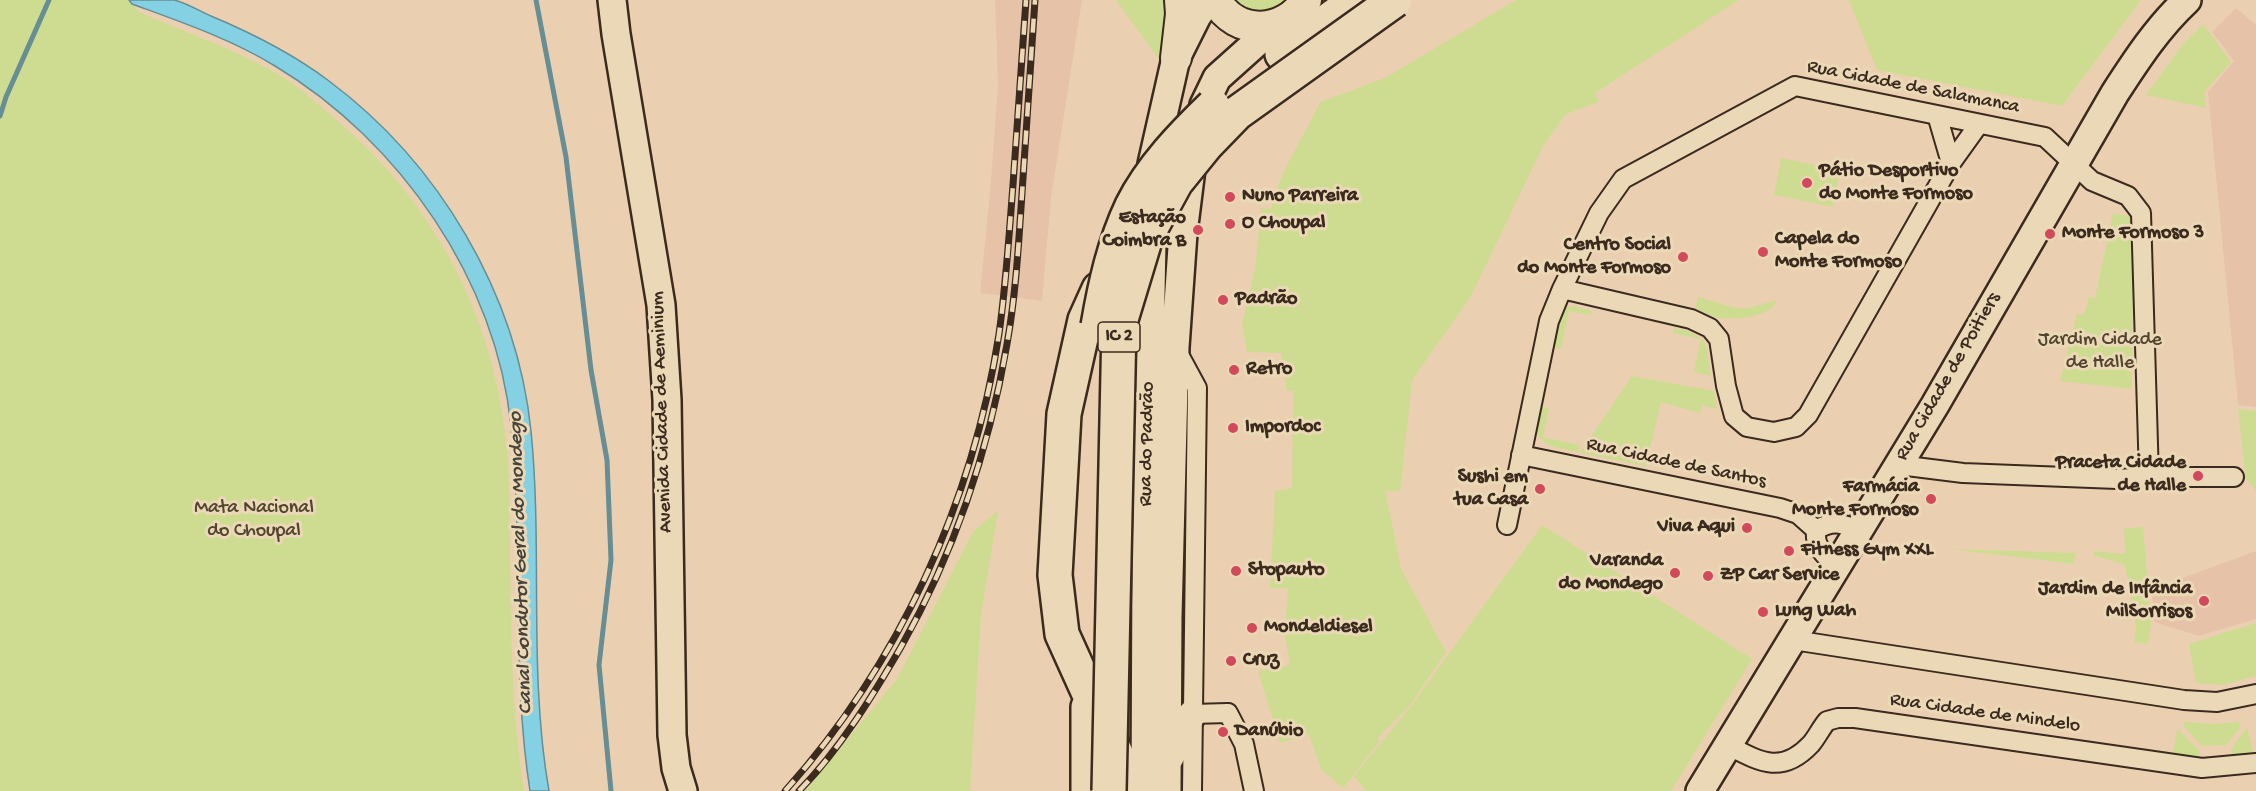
<!DOCTYPE html>
<meta charset="utf-8">
<style>
body{margin:0}
canvas{display:block;background:#ead0b1}
</style>
<canvas width="2256" height="791"></canvas>
<script>
const ctx = document.querySelector('canvas').getContext('2d');
ctx.lineJoin = 'round';
function fill(path, color) { ctx.fillStyle = color; ctx.fill(path, 'evenodd'); }
function strokePath(path, color, width, dash) { ctx.strokeStyle = color; ctx.lineWidth = width; ctx.lineCap = dash ? 'butt' : 'round'; ctx.setLineDash(dash || []); ctx.stroke(path); }
function label(font, color, halo, rows, align = 'center') {
  ctx.font = font + ' "Gochi Hand",sans-serif'; ctx.lineWidth = 6; ctx.setLineDash([]); ctx.textBaseline = 'middle'; ctx.strokeStyle = halo; ctx.fillStyle = color; for (const [text, x, y, turn = 0] of rows) {
    ctx.save(); ctx.translate(x, y); ctx.rotate((+turn || 0) * Math.PI / 180); ctx.textAlign = isNaN(turn) ? turn : align; if (halo) ctx.strokeText(text, 0, 0); ctx.fillText(text, 0, 0); ctx.restore();
  }
}
const built = new Path2D(`
 M 995,0 L 1082,0 L 1051,198 L 1042,301 L 980,293 L 990,193 L 998,86 Z
 M 2236,8 L 2256,25 L 2256,407 L 2238,405 L 2208,92 L 2234,61 L 2212,32 Z
 M 2256,551 L 2256,619 L 2199,636 L 2154,622 L 2151,579 L 2169,583 Z`);
const green = new Path2D(`
 M 0,0 L 129,0 L 139,12 C 189,34 244,52 290,82 C 303,91 315,102 327,112 C 432,198 494,313 507,448 C 510,481 509,515 510,548 C 511,630 511,710 524,791 L 0,791 Z
 M 1116,0 L 1172,0 L 1163,65 Z
 M 1236,0 L 1290,0 C 1272,13 1254,15 1236,0 Z
 M 1516,0 L 1739,0 L 1595,93 L 1599,102 L 1566,114 L 1544,144 L 1471,296 L 1412,380 L 1400,492 L 1385,490 L 1401,569 L 1446,652 L 1408,708 L 1377,738 L 1380,741 L 1343,788 L 1321,769 L 1309,734 L 1280,743 L 1258,671 L 1290,665 L 1285,636 L 1288,588 L 1270,588 L 1275,491 L 1292,488 L 1293,391 L 1287,391 L 1281,353 L 1247,352 L 1242,325 L 1255,269 L 1261,208 L 1271,209 C 1280,169 1304,138 1320,102 L 1385,78 Z
 M 1849,0 L 2141,0 L 2062,106 L 1877,70 Z
 M 2203,24 L 2231,62 L 2204,92 L 2206,108 L 2146,95 L 2183,44 Z
 M 1781,158 L 1840,170 L 1833,207 L 1774,195 Z
 M 2113,213 L 2133,217 L 2132,389 L 2060,381 L 2077,314 L 2084,315 L 2089,297 L 2095,298 Z
 M 1698,297 L 1736,308 L 1748,308 L 1777,300 C 1772,318 1727,322 1712,316 C 1706,314 1701,311 1695,308 Z
 M 1574,306 L 1592,311 L 1591,315 L 1569,311 L 1561,349 L 1552,347 L 1558,319 L 1565,308 Z
 M 1674,328 C 1687,331 1698,332 1706,344 L 1711,376 L 1694,372 L 1701,339 L 1673,333 Z
 M 1632,376 L 1714,391 L 1717,409 L 1702,405 L 1700,413 L 1661,402 L 1646,466 L 1580,453 Z
 M 1540,406 L 1549,408 L 1543,437 L 1580,445 L 1578,452 C 1562,449 1536,447 1536,425 C 1536,419 1539,412 1540,406 Z
 M 2238,409 L 2256,411 L 2256,491 L 2246,478 Z
 M 998,510 L 981,614 L 970,791 L 805,791 L 897,679 L 973,532 Z
 M 1542,525 L 1752,659 L 1671,791 L 1366,791 L 1354,776 L 1409,709 Z
 M 2143,527 L 2151,624 L 2148,644 L 2134,642 L 2136,626 L 2125,565 L 2093,555 L 2093,551 L 2125,554 L 2124,529 Z
 M 1950,549 L 2075,553 L 2074,564 Z
 M 2256,623 L 2256,676 L 2223,685 L 2196,683 L 2189,644 Z
 M 2184,722 L 2214,724 L 2239,722 L 2240,728 L 2226,745 L 2202,746 L 2184,727 Z
 M 2247,727 L 2253,752 L 2232,756 L 2231,749 Z
 M 2177,729 L 2199,750 L 2199,758 L 2173,754 Z`);
const water = new Path2D(`
 M 129,0 C 143,0 161,0 174,0 C 187,3 199,11 211,16 C 254,34 292,53 329,81 C 439,163 517,294 531,431 C 543,551 528,672 549,791 L 530,791 C 511,670 524,549 511,427 C 497,281 400,141 275,66 C 231,39 181,22 132,4 Z`);
const stream = new Path2D(`
 M 536,0 L 566,157 L 591,370 L 607,460 L 611,560 L 599,665 L 611,791
 M 0,116 L 6,97 L 49,0`);
const street = new Path2D(`
 M 1937,115 L 1951,163
 M 1562,289 L 1691,319 L 1710,328 L 1719,339 L 1726,386 L 1734,416 L 1747,427 L 1774,432 L 1796,427 L 1808,415 L 1951,163 L 1979,124
 M 1177,351 L 1197,388 L 1192,791
 M 1521,455 L 1780,508 L 1798,514 L 1816,530
 M 1899,465 L 1963,473 L 2117,479 L 2149,477 L 2234,477
 M 1507,525 L 1549,321 L 1562,289 L 1599,213 L 1623,179 L 1795,86 L 2045,137 L 2092,181 L 2128,196 L 2141,213 L 2149,477
 M 1837,567 C 1825,555 1814,548 1816,530 C 1833,520 1841,523 1859,530
 M 1793,640 L 2184,700 L 2217,702 L 2256,694
 M 1192,714 L 1228,713 L 1244,744 L 1254,791
 M 1729,746 C 1760,762 1782,775 1811,744 C 1817,737 1821,728 1827,721 L 1838,718 L 1855,718 L 2202,768 L 2256,763`);
const secondary = new Path2D(`
 M 612,0 L 616,34 L 661,305 L 667,400 L 672,735 L 676,768 L 683,791
 M 1152,175 L 1152,164 L 1176,58 L 1197,16 L 1208,0
 M 1168,761 L 1192,714
 M 1145,791 L 1146,562 L 1152,240
 M 1167,791 L 1168,617 L 1175,347 L 1183,233 L 1191,169 L 1204,105 L 1217,78 L 1275,26
 M 1700,791 L 1935,405 L 2115,93 C 2137,59 2158,27 2187,0`);
const primary = new Path2D(`
 M 1216,0 C 1236,37 1285,34 1306,0
 M 1176,58 L 1181,14 L 1180,0`);
const highway = new Path2D(`
 M 1282,54 L 1356,0
 M 1099,289 L 1085,320 L 1064,414 L 1055,575 L 1062,634 L 1133,791
 M 1088,791 L 1088,707`);
const rail = new Path2D(`
 M 785,791 C 899,664 973,502 999,334 C 1006,285 1009,235 1013,185 C 1017,123 1022,62 1026,0
 M 799,791 C 840,749 872,697 901,647 C 954,553 989,450 1007,344 C 1015,299 1018,254 1021,208 C 1026,139 1030,69 1035,0`);
const highwayBridge = new Path2D(`
 M 1098,326 C 1105,285 1114,244 1132,206 C 1151,168 1183,135 1213,106
 M 1109,791 L 1119,326 L 1146,237 L 1176,182 L 1206,145 L 1237,113 L 1395,0`);
const markers = [
 [1807,183,6,"#d1495b"],
 [1230,197,6,"#d1495b"],
 [1230,224,6,"#d1495b"],
 [1198,230,6,"#d1495b"],
 [2050,234,6,"#d1495b"],
 [1763,252,6,"#d1495b"],
 [1683,257,6,"#d1495b"],
 [1223,300,6,"#d1495b"],
 [1234,370,6,"#d1495b"],
 [1233,428,6,"#d1495b"],
 [2198,476,6,"#d1495b"],
 [1540,489,6,"#d1495b"],
 [1931,499,6,"#d1495b"],
 [1747,528,6,"#d1495b"],
 [1789,551,6,"#d1495b"],
 [1236,571,6,"#d1495b"],
 [1675,573,6,"#d1495b"],
 [1708,576,6,"#d1495b"],
 [2204,601,6,"#d1495b"],
 [1763,612,6,"#d1495b"],
 [1252,628,6,"#d1495b"],
 [1231,661,6,"#d1495b"],
 [1223,732,6,"#d1495b"]
];
const shields = [
 [1119,337,42]
];
const shieldNames = [
 ["IC 2",1119,337]
];
const streetNames = [
 ["Rua Cidade de Salamanca",1913,88,11],
 ["Rua Cidade de Poitiers",1949,377,-60],
 ["Avenida Cidade de Aeminium",663,412,-92],
 ["Rua do Padrão",1148,444,-89],
 ["Rua Cidade de Santos",1676,464,12],
 ["Rua Cidade de Mindelo",1985,714,8]
];
const poiNames = [
 ["Pátio Desportivo",1819,172],
 ["do Monte Formoso",1819,195],
 ["Nuno Parreira",1242,197],
 ["Estação",1186,219,"right"],
 ["Coimbra B",1186,242,"right"],
 ["O Choupal",1242,224],
 ["Monte Formoso 3",2062,234],
 ["Capela do",1775,240],
 ["Monte Formoso",1775,263],
 ["Centro Social",1671,246,"right"],
 ["do Monte Formoso",1671,269,"right"],
 ["Padrão",1235,300],
 ["Retro",1246,370],
 ["Impordoc",1245,428],
 ["Praceta Cidade",2186,464,"right"],
 ["de Halle",2186,487,"right"],
 ["Sushi em",1528,478,"right"],
 ["tua Casa",1528,501,"right"],
 ["Farmácia",1919,488,"right"],
 ["Monte Formoso",1919,511,"right"],
 ["Viva Aqui",1735,528,"right"],
 ["Fitness Gym XXL",1801,551],
 ["Varanda",1663,562,"right"],
 ["do Mondego",1663,585,"right"],
 ["Stopauto",1248,571],
 ["ZP Car Service",1720,576],
 ["Jardim de Infância",2192,590,"right"],
 ["MilSorrisos",2192,613,"right"],
 ["Lung Wah",1775,612],
 ["Mondeldiesel",1264,628],
 ["Cruz",1243,661],
 ["Danúbio",1235,732]
];
const parkNames = [
 ["Jardim Cidade",2100,341],
 ["de Halle",2100,364],
 ["Mata Nacional",254,509],
 ["do Choupal",254,532]
];
const waterNames = [
 ["Canal Condutor Geral do Mondego",522,563,-92]
];
fill(built, '#e6c3a8');
fill(green, '#cddc90');
fill(water, '#83d1e2');
strokePath(water, '#668e94', 1.5);
strokePath(stream, '#668e94', 5);
strokePath(street, '#3b2a1e', 22);
strokePath(secondary, '#3b2a1e', 32);
strokePath(primary, '#3b2a1e', 34);
strokePath(highway, '#3b2a1e', 38);
strokePath(street, '#ebd8b6', 18);
strokePath(secondary, '#ebd8b6', 27);
strokePath(primary, '#ebd8b6', 30);
strokePath(highway, '#ebd8b6', 33);
strokePath(rail, '#3b2a1e', 7);
strokePath(rail, '#ebd8b6', 4.5, [14]);
strokePath(highwayBridge, '#3b2a1e', 38, []);
strokePath(highwayBridge, '#ebd8b6', 33);
for (const [x, y, r, color] of markers) { const dot = new Path2D(); dot.arc(x, y, r, 0, 2 * Math.PI); ctx.fillStyle = color; ctx.fill(dot); strokePath(dot, '#ebd8b6', 2); }
for (const [x, y, w] of shields) { const box = new Path2D(); box.roundRect(x - w / 2, y - 15, w, 30, 4.5); ctx.fillStyle = '#ebd8b6'; ctx.fill(box); strokePath(box, '#3b2a1e', 1.5); }
label('bold 18px', '#3b2a1e', null, shieldNames);
label('20px', '#3b2a1e', '#ebd8b6', streetNames);
label('bold 20px', '#3b2a1e', '#ebd8b6', poiNames, 'left');
label('20px', '#51452f', '#ebd8b6', parkNames);
label('italic 21px', '#46433b', '#ebd8b6', waterNames);
</script>
